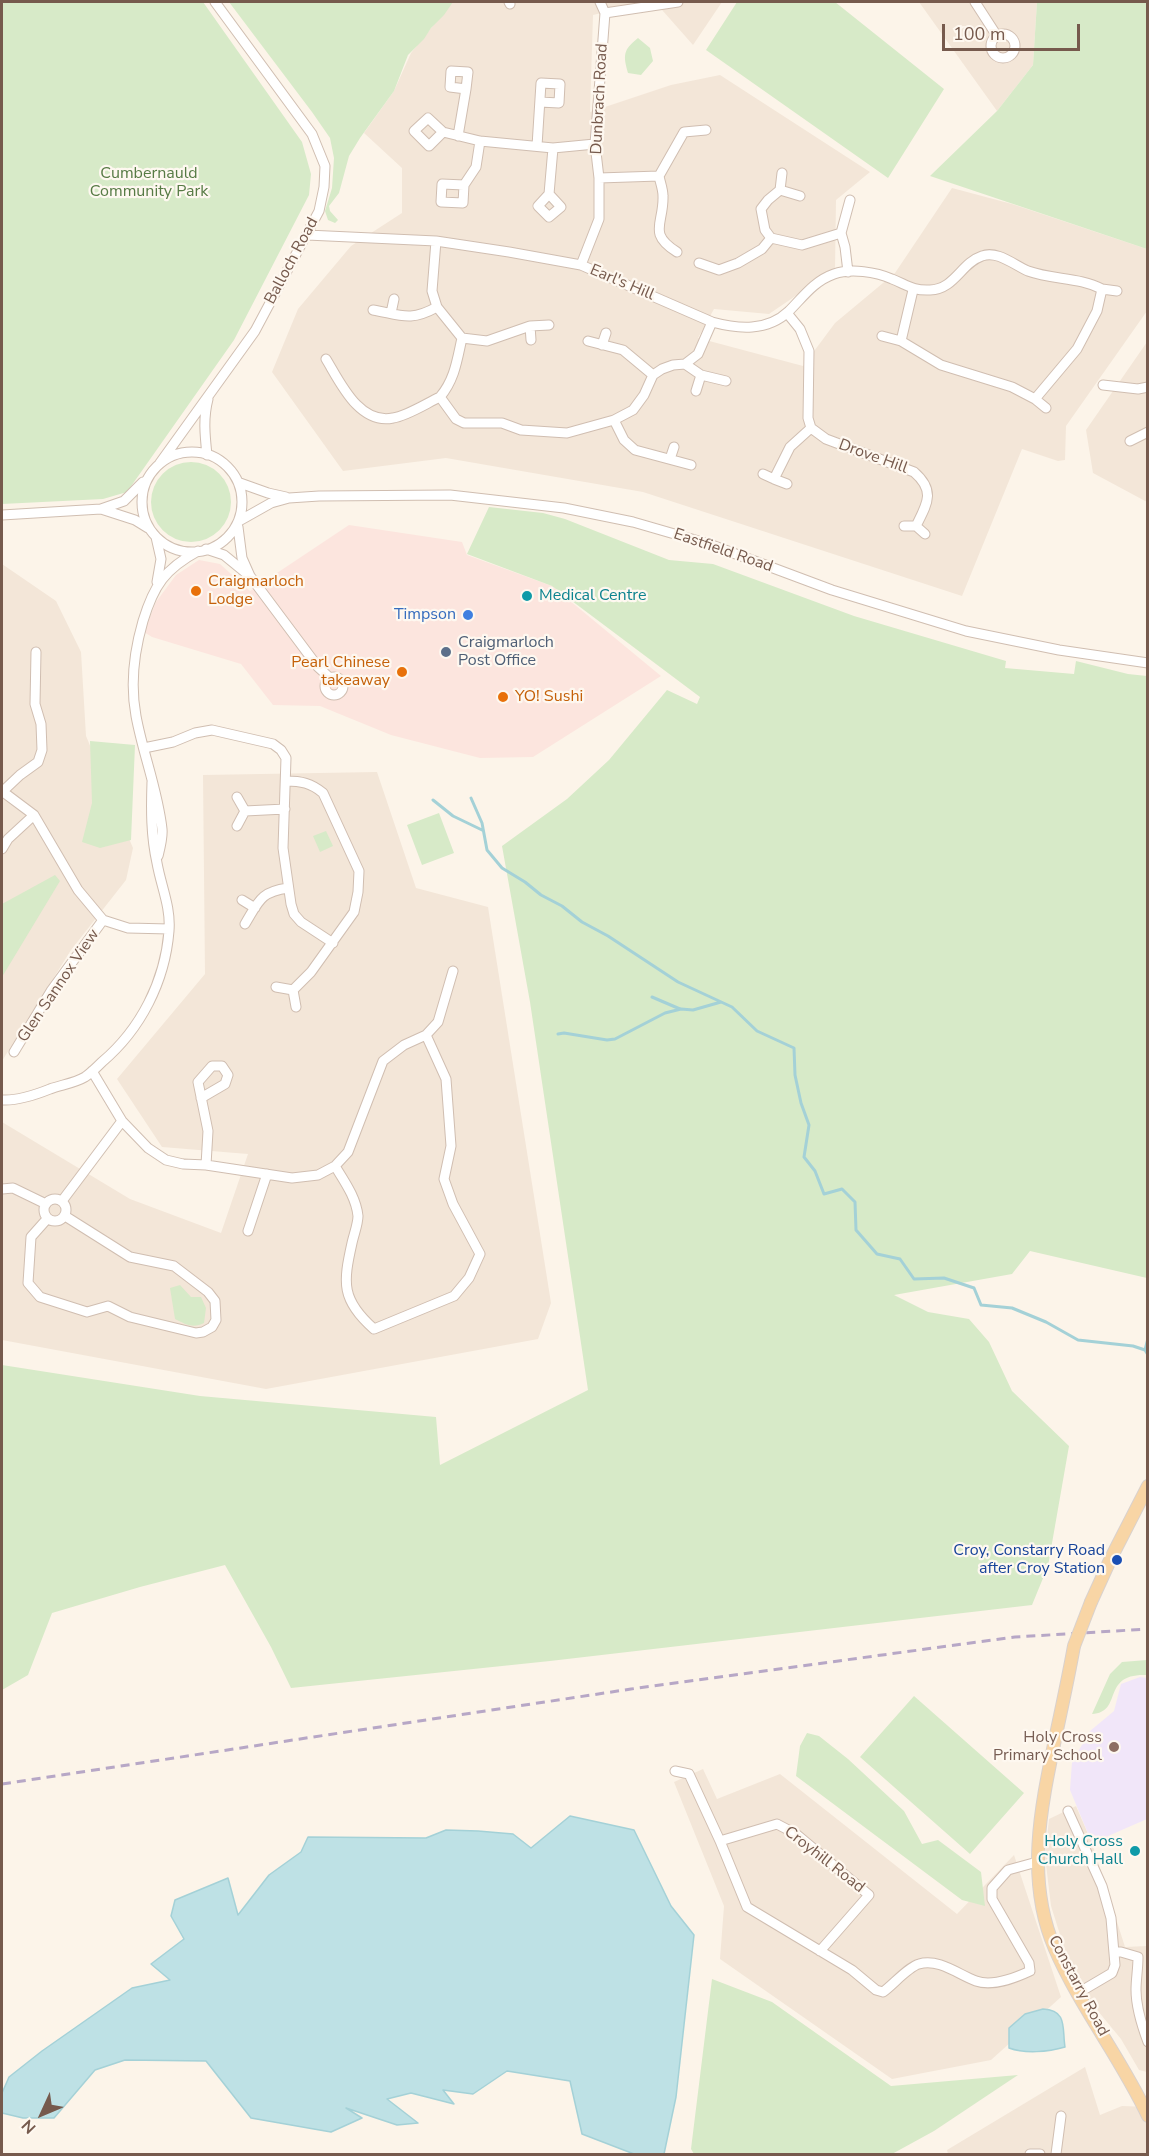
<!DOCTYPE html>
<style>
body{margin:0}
#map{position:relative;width:1149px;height:2156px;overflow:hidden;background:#fcf4e9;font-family:"Nunito Sans",sans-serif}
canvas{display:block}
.frame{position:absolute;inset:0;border:3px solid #765a4d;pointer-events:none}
.north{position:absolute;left:12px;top:2084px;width:60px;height:60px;-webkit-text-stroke:4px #fef8f0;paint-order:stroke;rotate:226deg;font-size:16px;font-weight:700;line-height:24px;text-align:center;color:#765a4d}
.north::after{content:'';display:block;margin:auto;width:21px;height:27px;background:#765a4d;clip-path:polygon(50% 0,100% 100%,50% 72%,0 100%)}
.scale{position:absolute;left:942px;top:24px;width:138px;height:27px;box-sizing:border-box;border:3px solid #765a4d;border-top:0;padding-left:8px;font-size:18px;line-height:21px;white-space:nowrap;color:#765a4d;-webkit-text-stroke:4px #fef8f0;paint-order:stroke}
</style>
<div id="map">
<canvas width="1149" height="2156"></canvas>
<div class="frame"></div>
<div class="north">N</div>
<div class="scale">100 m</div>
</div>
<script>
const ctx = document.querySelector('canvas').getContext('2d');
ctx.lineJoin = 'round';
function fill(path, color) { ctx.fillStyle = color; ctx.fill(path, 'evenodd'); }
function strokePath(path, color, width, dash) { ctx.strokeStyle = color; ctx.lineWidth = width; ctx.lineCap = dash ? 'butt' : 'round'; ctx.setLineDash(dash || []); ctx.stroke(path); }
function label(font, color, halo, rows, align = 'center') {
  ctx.font = font + ' "Nunito Sans",sans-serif'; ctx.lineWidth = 4.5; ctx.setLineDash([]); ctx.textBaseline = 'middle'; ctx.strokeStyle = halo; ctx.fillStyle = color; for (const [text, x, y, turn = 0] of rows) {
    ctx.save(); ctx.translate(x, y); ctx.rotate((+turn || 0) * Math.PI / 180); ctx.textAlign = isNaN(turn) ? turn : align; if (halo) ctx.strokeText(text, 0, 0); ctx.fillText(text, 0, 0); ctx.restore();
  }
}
const residential = new Path2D(`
 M 452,2 L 648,2 L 593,15 L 590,112 L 671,85 L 720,75 L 870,172 L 836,200 L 835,269 L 769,314 L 714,309 L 698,338 L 803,366 L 835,323 L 895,273 L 952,188 L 1012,204 L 1147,249 L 1147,311 L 1066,426 L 1065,460 L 1058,461 L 1022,449 L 962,596 L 643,492 L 446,458 L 343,471 L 272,372 L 298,309 L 351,246 L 402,213 L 402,168 L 364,133 L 394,91 L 411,53 Z
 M 655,2 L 722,2 L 693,45 Z
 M 919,2 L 1037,2 L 1033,65 L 997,111 Z
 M 1147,342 L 1147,502 L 1093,473 L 1086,430 Z
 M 2,564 L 56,601 L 81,652 L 86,736 L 133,848 L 126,880 L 71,950 L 2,1061 Z
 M 377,772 L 416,888 L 488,907 L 551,1303 L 538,1339 L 266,1389 L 2,1340 L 2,1122 L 130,1199 L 221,1233 L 248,1154 L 162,1147 L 117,1079 L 205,974 L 203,775 Z
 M 703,1769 L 717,1799 L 780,1774 L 957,1914 L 1014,1855 L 1061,1997 L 991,2060 L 892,2079 L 720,1959 L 724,1906 L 674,1782 Z
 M 1076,1806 L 1092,1843 L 1125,1947 L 1147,1946 L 1147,2072 L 1139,2070 L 1121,2039 L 1093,2005 L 1068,1960 L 1051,1906 L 1045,1856 L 1049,1819 Z
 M 1085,2067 L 1100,2115 L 1122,2106 L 1147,2107 L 1147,2154 L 948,2154 L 947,2150 Z`);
const commercial = new Path2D(`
 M 349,525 L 462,542 L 467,555 L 552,586 L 661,676 L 533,757 L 480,758 L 391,735 L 320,706 L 273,705 L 241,664 L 152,637 L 144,632 L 156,602 L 176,575 L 199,560 L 220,564 L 250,591 Z`);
const education = new Path2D(`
 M 1140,1677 L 1147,1678 L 1147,1819 L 1092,1843 L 1070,1790 L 1072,1762 L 1090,1731 L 1114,1711 L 1121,1684 Z`);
const green = new Path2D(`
 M 2,2 L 203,2 L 302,142 L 311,174 L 309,195 L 234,340 L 127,492 L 103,499 L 2,504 Z
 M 229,2 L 453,2 L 444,15 L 431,28 L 424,39 L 408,55 L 394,91 L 360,138 L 349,156 L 339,193 L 329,206 L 330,211 L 338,220 L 335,223 L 328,220 L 325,211 L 332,188 L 334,158 L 330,138 L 312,112 Z
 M 737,2 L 835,2 L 944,89 L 888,178 L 706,50 Z
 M 1037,2 L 1147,2 L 1147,249 L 930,176 L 997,111 L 1033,65 Z
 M 638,38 L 650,48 L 653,61 L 641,75 L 628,73 C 623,55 623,50 638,38 Z
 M151 502a40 40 0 1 1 80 0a40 40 0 1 1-80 0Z
 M 489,507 L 543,513 L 565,519 L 669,560 L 713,564 L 854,616 L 1006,661 L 1005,668 L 1074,674 L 1076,661 L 1128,674 L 1147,676 L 1147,1278 L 1030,1251 L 1012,1274 L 894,1295 L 928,1312 L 969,1319 L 989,1342 L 1012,1391 L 1069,1446 L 1048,1566 L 1032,1605 L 550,1661 L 291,1688 L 271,1647 L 225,1565 L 140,1587 L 52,1613 L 28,1675 L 2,1690 L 2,1365 L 200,1396 L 436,1417 L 440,1465 L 588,1390 L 530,1002 L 502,846 L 567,799 L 609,760 L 667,690 L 697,704 L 700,697 L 552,586 L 467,554 Z
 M 90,741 L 135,745 L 131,840 L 100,848 L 82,842 L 92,803 Z
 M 439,813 L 454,853 L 422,865 L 407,825 Z
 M 326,831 L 333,846 L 320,852 L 313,836 Z
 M 55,875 L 60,881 L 2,977 L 2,904 Z
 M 180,1285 L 191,1297 L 201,1297 L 206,1308 L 204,1323 C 193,1329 185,1324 175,1319 L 170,1288 Z
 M 1147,1660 L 1147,1675 C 1100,1673 1124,1712 1092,1714 L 1110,1674 L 1122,1662 Z
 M 914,1696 L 1024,1793 L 970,1854 L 860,1757 Z
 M 807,1733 L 819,1736 L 848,1759 L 904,1811 L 922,1844 L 938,1840 L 981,1872 L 985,1906 L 962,1900 L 796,1776 L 800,1746 Z
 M 712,1979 L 772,2002 L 891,2086 L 1018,2075 L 934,2131 L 892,2154 L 694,2154 L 691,2149 Z`);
const water = new Path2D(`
 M 570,1816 L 634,1830 L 671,1906 L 694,1935 L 676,2097 L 664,2154 L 634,2154 L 582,2134 L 570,2081 L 507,2071 L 473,2094 L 443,2090 L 454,2104 L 411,2093 L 387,2099 L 418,2123 L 397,2125 L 346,2108 L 362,2118 L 331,2132 L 251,2118 L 206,2061 L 125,2060 L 95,2070 L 54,2118 L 23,2118 L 2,2113 L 2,2093 L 9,2077 L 42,2051 L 132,1988 L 170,1980 L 151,1964 L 184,1939 L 171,1916 L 175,1900 L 228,1878 L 238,1915 L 269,1875 L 301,1852 L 308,1837 L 426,1838 L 446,1830 L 478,1831 L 513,1834 L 531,1848 Z
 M 1043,2009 C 1068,2010 1062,2029 1065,2047 C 1048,2052 1025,2054 1009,2048 L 1009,2028 L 1025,2014 Z`);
const stream = new Path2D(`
 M 471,798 L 482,823 L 487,850 L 502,868 L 525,882 L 541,895 L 562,906 L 582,922 L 608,936 L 678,982 L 732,1007 L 757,1031 L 794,1048 L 795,1075 L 801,1103 L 809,1125 L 804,1157 L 815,1171 L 824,1194 L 842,1189 L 855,1202 L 856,1230 L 877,1254 L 900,1259 L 914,1279 L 944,1278 L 974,1288 L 981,1305 L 1012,1308 L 1046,1322 L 1078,1340 L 1133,1346 L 1145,1350 L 1148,1355
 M 433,800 L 453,816 L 482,830
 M 652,997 L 680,1009
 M 558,1034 L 564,1033 L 607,1040 L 615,1039 L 665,1013 L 681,1009 L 693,1010 L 721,1002
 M 1145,1350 L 1148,1338`);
const minor = new Path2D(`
 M 509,2 L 510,4
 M 975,2 L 997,36
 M 605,13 L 678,2
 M991 46a12 12 0 1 1 24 0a12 12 0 1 1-24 0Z
 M 443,132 L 428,118 L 414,131 L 429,146 L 443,132 L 480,141 L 553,148 L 595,144
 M 458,136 L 466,89 L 450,87 L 451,71 L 468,72 L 466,89
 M 537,146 L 541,83 L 560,84 L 559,103 L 540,102
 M 659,176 C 660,182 663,189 663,196 C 664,224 647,233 677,252
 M 599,178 L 659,176 L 684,132 L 706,130
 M 464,185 L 442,184 L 441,202 L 463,203 L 464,185 L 476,167 L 480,141
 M 780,190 L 782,173
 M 549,194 L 561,207 L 549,217 L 538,206 L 549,194 L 553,148
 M 800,196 L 780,190 L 768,200 L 761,209 L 765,230 L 771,238 L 802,245 L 841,233
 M 307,235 L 436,241 L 509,252 L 581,265 L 712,322 C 738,329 767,332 789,311 C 803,297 814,281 834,274 C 851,268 876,272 892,279 C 907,285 913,291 930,290 C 955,289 961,263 982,256 C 997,250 1014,265 1028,271 C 1053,280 1079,277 1102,289 L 1097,311 L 1077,349 L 1035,399 L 1012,387 L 941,365 L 901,341 L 913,290
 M 436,241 L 432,291 L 437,307 L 462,338 C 457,360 455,379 440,397 L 456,419 L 464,423 L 502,423 L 521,430 L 567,433 L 614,420 L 633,410 L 644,395 L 653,375 L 662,369 L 673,365 L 685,364 L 698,354 L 712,322
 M 699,263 L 719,270 L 738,263 L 762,249 L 771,238
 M 581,265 L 599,219 L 599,178 L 595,144 L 605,13 L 600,2
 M 848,272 L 845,247 L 841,233 L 850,200
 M 1102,289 L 1117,291
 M 373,310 C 401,315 410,322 437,307
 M 391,313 L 394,299
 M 787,313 L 800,329 L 809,351 L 808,418 L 811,428 L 826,439 L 914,472 C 936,491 927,504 916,526 L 904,526
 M 530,326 L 531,340
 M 882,336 L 901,341
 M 462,338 L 487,341 L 530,326 L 549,325
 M 588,341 L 623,350 L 653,375
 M 602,345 L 606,333
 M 326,359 C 340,382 359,425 393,418 C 407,416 427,403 440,397
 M 685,364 L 701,375 L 726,381
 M 1103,385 L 1138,389 L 1148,387
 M 696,391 L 701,375
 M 1035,399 L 1046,408
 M 614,420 L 624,440 L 635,450 L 691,465
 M 1130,441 L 1148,432
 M142 502a50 50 0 1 1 100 0a50 50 0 1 1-100 0Z
 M 207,455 C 205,436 203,418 208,399
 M 670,459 L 674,447
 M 160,463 L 255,331 L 319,211 L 324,187 L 325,166 L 312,134 L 215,2
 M 763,474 L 774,479 L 790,447 L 811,428
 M 774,479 L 787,484
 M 240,483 L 268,493 L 286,497
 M 101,509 L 135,520 L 148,528
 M 2,515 L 101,509 L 124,501 L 143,482
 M 239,521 L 271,503 L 289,498 L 319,496 L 450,495 L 564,508 L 633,522 L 709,544 L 832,590 L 966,631 L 1059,650 L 1148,663
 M 916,526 L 925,534
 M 238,527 L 242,558 L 250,576 L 318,667 L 330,678
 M 156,537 L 161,559 L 157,582
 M 206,549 L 224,555 L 246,573
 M325 686a9 9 0 1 1 18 0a9 9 0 1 1-18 0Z
 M 144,748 L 173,742 L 195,733 L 212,730 L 273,744 L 281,750 L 286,758 L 283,848 L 291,904 L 294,914 L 301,922 L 333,943
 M 2,791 L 34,815 L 78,890 L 103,920 L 128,928 L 169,929
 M 2,792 L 20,775 L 38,762 L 42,750 L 41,724 L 35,704 L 36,652
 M 237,797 L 245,811
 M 237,826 L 245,811 L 285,809
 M 2,849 L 8,839 L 34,815
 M 158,856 C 160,848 163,837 162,829 C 158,791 143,754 136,716 C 130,684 134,652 143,621 C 154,585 165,569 198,551
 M 242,900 L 255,908
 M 245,924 C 259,901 260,892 288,888
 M 276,987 L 293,990 L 311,972 L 354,912 L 358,892 L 359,871 L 323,793 C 311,783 301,781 286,781
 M 293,990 L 296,1007
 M 14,1052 L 51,991 L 103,920
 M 92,1071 L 122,1121 L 148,1148 L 166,1160 L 183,1164 L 206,1165 L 292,1178 L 318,1175 L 335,1166 L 348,1152 L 383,1061 L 404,1045 L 426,1035 L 438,1022 L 453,971
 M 201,1098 L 225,1084 L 228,1075 L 222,1066 L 212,1066 L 198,1082 L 208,1131 L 206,1165
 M 2,1100 C 18,1101 35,1095 50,1089 C 61,1085 75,1083 85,1077 C 91,1073 97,1067 102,1062 C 141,1029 165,981 169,931 C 171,907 161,886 157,863 C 151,836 151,810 152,782
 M 335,1166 C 344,1181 356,1197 358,1216 C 358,1224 354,1234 352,1243 C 343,1283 341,1300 374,1329 L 454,1296 L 469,1278 L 480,1254 L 453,1204 L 444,1179 L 451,1146 L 446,1079 L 426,1035
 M 2,1189 L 13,1188 L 46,1204
 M44 1210a11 11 0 1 1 22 0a11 11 0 1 1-22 0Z
 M 62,1201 L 122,1121
 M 47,1219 L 31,1237 L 28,1283 L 40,1297 L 87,1312 L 108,1306 L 130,1317 L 196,1333 L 203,1332 L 212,1327 L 216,1320 L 215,1301 L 208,1292 L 174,1266 L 130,1257 L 65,1216
 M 248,1231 L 267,1174
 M 675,1771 L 689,1774 L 720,1841
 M 1068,1811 L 1102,1886 L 1111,1918 L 1115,1965 L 1112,1973 L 1078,1993
 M 820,1951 L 869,1895 L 796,1834 L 777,1824 L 720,1841 L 747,1907 L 852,1970 L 876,1990 L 883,1992 C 893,1985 908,1967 919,1964 C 939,1958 959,1975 976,1981 C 993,1987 1015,1978 1030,1971 L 1029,1963 L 992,1899 L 992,1888 L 1008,1870 L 1037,1862
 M 1114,1952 L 1121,1952 L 1138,1957 C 1138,1969 1136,1979 1136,1990 C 1136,2007 1142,2026 1148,2042
 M 1030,2154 L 1040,2154
 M 1056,2154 L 1061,2116`);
const major = new Path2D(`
 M 1091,1602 L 1111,1558 L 1148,1486
 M 1074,1646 C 1069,1674 1063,1702 1057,1730 C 1042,1802 1024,1878 1055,1949 C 1080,2007 1121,2058 1148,2116`);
const rail = new Path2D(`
 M 2,1784 L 631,1689 L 1015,1637 L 1148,1629`);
const majorBridge = new Path2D(`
 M 1074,1646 L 1091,1602`);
const markers = [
 [196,591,6,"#e8710a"],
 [527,596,6,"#0f9aa8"],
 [468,615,6,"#3f7fe0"],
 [446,652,6,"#5c6f8a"],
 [402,672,6,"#e8710a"],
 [503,697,6,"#e8710a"],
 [1117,1560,6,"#1a4fb4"],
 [1114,1747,6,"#8d6e63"],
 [1135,1851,6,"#0f9aa8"]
];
const streetNames = [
 ["Dunbrach Road",600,99,-87],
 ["Balloch Road",292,261,-62],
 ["Earl's Hill",622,283,23],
 ["Drove Hill",873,457,20],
 ["Eastfield Road",723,551,19],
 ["Glen Sannox View",59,986,-56],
 ["Croyhill Road",824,1860,38],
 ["Constarry Road",1078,1986,62]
];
const parkNames = [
 ["Cumbernauld",149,174],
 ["Community Park",149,192]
];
const foodNames = [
 ["Craigmarloch",208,582],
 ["Lodge",208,600],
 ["Pearl Chinese",390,663,"right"],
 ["takeaway",390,681,"right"],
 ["YO! Sushi",515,697]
];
const cultureNames = [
 ["Medical Centre",539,596],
 ["Holy Cross",1123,1842,"right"],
 ["Church Hall",1123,1860,"right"]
];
const shopNames = [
 ["Timpson",456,615]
];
const serviceNames = [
 ["Craigmarloch",458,643],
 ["Post Office",458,661]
];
const transitNames = [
 ["Croy, Constarry Road",1105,1551],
 ["after Croy Station",1105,1569]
];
const educationNames = [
 ["Holy Cross",1102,1738],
 ["Primary School",1102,1756]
];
fill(residential, '#f3e6d8');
fill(commercial, '#fce5de');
fill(education, '#f1e6f9');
fill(green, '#d7eac8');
fill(water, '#bee1e5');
strokePath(water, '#a4d1d7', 1.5);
strokePath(stream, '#a4d1d7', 3);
strokePath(minor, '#d0beb1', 11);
strokePath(major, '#d9d1cd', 14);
strokePath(minor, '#fff', 9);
strokePath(major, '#f8d5a5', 12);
strokePath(rail, '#b7a7c6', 3, [9, 6]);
strokePath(majorBridge, '#d9d1cd', 14, []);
strokePath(majorBridge, '#f8d5a5', 12);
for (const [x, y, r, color] of markers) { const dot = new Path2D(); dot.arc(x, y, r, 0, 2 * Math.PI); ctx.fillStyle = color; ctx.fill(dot); strokePath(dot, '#fef8f0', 2); }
label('16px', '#765a4d', '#fef8f0', streetNames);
label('16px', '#577b45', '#fef8f0', parkNames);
label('16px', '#c56008', '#fef8f0', foodNames, 'left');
label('16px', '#0d838f', '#fef8f0', cultureNames, 'left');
label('16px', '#366cbe', '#fef8f0', shopNames, 'right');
label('16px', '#4e5e75', '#fef8f0', serviceNames, 'left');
label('16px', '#164399', '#fef8f0', transitNames, 'right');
label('16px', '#785e54', '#fef8f0', educationNames, 'right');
</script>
